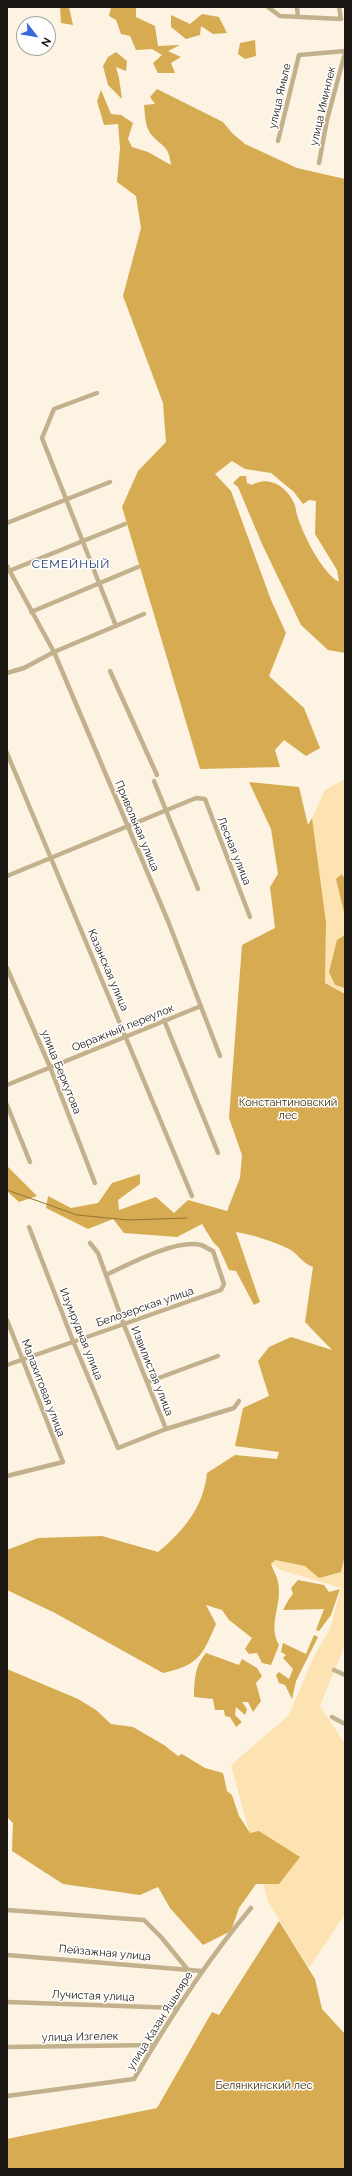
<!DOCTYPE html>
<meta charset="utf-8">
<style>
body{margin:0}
#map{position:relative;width:352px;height:2176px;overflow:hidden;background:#fcf3e2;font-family:Raleway,sans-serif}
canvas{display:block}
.frame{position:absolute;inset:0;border:8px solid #1b1712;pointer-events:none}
.north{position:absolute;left:16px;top:16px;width:40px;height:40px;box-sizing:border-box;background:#fff;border:1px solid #a4a2a0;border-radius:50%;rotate:121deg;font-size:11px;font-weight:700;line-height:16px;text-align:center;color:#1b1712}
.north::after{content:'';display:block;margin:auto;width:14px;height:18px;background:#3569d8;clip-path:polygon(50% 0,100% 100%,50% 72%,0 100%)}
</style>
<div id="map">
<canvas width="352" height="2176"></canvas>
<div class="frame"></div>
<div class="north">N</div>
</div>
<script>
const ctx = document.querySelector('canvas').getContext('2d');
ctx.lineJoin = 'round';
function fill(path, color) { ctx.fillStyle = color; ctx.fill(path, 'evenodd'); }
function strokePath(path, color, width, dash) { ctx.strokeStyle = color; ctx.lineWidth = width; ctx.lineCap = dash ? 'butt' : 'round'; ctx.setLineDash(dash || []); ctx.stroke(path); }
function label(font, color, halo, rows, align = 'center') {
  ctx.font = font + ' Raleway,sans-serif'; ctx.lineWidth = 3; ctx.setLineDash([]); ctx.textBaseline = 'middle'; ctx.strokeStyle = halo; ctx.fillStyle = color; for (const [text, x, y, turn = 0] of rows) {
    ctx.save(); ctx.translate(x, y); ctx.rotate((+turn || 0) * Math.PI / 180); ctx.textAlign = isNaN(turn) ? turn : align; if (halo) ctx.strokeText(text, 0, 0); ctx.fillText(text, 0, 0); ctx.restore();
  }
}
const green = new Path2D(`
 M 345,779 L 345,994 L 325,983 L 326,922 L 312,818 L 325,790 Z
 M 345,1555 L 345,1645 L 320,1706 L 345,1744 L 345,1914 L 309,1968 L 268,1902 L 231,1765 L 289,1715 L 314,1656 L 330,1629 L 341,1588 L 281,1570 L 271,1564 L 275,1560 L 341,1572 Z`);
const forest = new Path2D(`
 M 60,7 L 69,7 L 73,25 L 61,23 Z
 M 111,7 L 136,7 L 136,17 L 155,26 L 158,46 L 180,45 L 168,51 L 181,57 L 171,63 L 175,73 L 158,73 L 153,63 L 162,55 L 152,49 L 136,50 L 130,36 L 121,34 L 116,20 L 109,16 Z
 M 202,14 L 219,17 L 227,33 L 213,34 L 201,26 L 200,35 L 186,39 L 171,27 L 171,15 L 190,24 Z
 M 255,40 L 256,56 L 245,59 L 238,54 L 240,43 Z
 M 116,52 L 127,61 L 126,71 L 116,67 L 119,78 L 122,99 L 108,85 L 103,66 L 108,57 Z
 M 157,89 L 223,122 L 232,133 L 245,144 L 297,168 L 345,179 L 345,653 L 328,650 L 301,625 L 262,544 L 238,487 L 233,483 L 240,476 L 246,476 L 247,483 L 252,485 C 269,475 286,486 294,503 C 296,507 296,513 298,518 C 305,538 321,571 339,582 L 337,570 L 315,534 L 316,501 L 309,500 L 303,504 L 294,492 L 271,473 L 245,469 L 232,461 L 215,474 L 231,491 L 271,600 L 286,633 L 269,676 L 304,708 L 320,748 L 306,756 L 284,740 L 275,750 L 280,767 L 200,769 L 122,507 L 138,471 L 166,442 L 163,403 L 123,296 L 141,228 L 136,196 L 117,182 L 120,148 L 118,124 L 104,125 L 97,101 L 101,90 L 111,114 L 121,115 L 133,123 L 128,139 L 132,147 L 148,152 L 171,165 C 169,144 161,147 150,133 C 145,126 145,113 144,105 L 155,104 L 150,97 Z
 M 249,782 L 299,787 L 308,825 L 312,818 L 326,922 L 325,983 L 345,994 L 345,1555 L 341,1572 L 319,1578 L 305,1566 L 275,1560 L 271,1564 C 273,1570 277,1576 278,1582 C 283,1605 267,1624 279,1645 L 271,1665 L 262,1663 L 257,1653 L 249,1654 L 245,1649 L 252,1638 L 229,1620 L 222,1610 L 206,1605 L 216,1624 C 202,1656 199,1665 163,1673 L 55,1613 L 7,1590 L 7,1550 L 38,1538 L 102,1536 L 158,1552 C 183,1532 204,1506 207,1473 L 235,1455 L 277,1459 L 279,1452 L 235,1446 L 243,1408 L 269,1396 L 258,1361 L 269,1347 L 291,1337 L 332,1350 L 305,1322 L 313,1267 C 302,1263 298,1254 289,1249 C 273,1241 253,1235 236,1232 L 260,1302 L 254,1305 L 236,1271 L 229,1270 L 219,1248 L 213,1242 L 202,1224 L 177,1237 L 124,1233 L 113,1219 L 88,1229 L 46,1208 L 48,1196 L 71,1208 L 98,1203 L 112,1183 L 140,1174 L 140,1184 L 118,1200 L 119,1210 L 156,1197 L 174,1213 L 188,1200 L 227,1211 L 240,1178 L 242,1155 L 229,1118 L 242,945 L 275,928 L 270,887 L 278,874 L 271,829 Z
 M 342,874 L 345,880 L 345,916 L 336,879 Z
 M 345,935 L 345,988 L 335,985 L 329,972 L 337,940 Z
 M 7,1166 L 37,1196 L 19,1202 L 7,1191 Z
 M 298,1580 L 324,1585 L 329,1592 L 340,1589 L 331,1615 L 319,1631 L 316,1630 L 324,1609 L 283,1610 L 289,1599 L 293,1594 L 291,1588 Z
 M 314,1635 L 318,1637 L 296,1681 L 292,1699 L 285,1685 L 279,1683 L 276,1675 L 279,1672 L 289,1679 L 293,1669 L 283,1658 L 286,1655 L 281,1652 L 283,1643 L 306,1654 Z
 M 206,1653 L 239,1665 L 242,1659 L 257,1668 L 262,1676 L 256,1683 L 261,1701 L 253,1712 L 248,1702 L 242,1702 L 247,1709 L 245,1715 L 236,1707 L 235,1715 L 242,1722 L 236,1727 L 230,1717 L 225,1716 L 224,1710 L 215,1710 L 213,1699 L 194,1697 C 194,1681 195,1665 206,1653 Z
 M 7,1669 L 78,1699 L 96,1710 L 111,1724 L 133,1727 L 164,1745 L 178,1756 L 182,1754 L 205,1768 L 223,1773 L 227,1791 L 232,1795 L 239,1816 L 250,1833 L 259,1831 L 300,1857 L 279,1884 L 256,1884 L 239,1908 L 231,1931 L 203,1945 L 170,1908 L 158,1887 L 140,1895 L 63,1884 L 12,1851 L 13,1823 L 7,1817 Z
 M 279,1921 L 315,1979 L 322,2009 L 345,2034 L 345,2169 L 7,2169 L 7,2139 L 157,2108 L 212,2012 L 219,2015 Z`);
const stream = new Path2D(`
 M 7,1190 L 77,1215 L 128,1220 L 187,1218`);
const minor = new Path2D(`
 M 268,7 L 280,16 L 341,19 L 339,7
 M 297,7 L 298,17
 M 278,141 L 299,55 L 345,51
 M 319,163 L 327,120 L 345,53
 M 97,393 L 54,409 L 42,438 L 116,626
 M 7,523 L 110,482
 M 7,566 L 54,652 L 144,614
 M 9,571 L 125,524
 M 31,612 L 138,567
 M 110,671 L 157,775
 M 7,673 L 24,668 L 54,652 L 168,921 L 220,1056
 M 7,753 L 192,1196
 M 154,781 L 198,889
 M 7,876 L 196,798 L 205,799 L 250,917
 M 7,968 L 50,1067 L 95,1183
 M 164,1020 L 218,1153
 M 7,1085 L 201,1006
 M 7,1105 L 30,1162
 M 29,1227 L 73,1341 L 118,1448 L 166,1429 L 234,1408 L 239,1401
 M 90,1243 L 98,1253 L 124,1325 L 166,1429
 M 7,1320 L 63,1462 L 7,1476
 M 7,1365 L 221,1290 L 224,1284 L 213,1251 C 209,1250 205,1246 201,1245 C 176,1239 129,1264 106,1275
 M 148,1382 L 218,1356
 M 334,1670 L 345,1675
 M 332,1717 L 345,1724
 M 7,1910 L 144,1920 L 161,1937 L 188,1970
 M 7,1955 L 202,1971
 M 7,2002 L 178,2008
 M 7,2047 L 154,2045
 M 7,2096 L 134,2079 C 169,2019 206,1961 251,1908`);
const streetNames = [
 ["улица Ямьле",280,96,-77],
 ["улица Иминлек",323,106,-77],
 ["Привольная улица",137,826,67],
 ["Лесная улица",234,851,68],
 ["Казанская улица",108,970,67],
 ["Овражный переулок",123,1028,-22],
 ["улица Беркутова",61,1072,68],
 ["Белозерская улица",145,1307,-19],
 ["Изумрудная улица",81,1334,68],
 ["Извилистая улица",152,1371,68],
 ["Малахитовая улица",43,1388,69],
 ["Пейзажная улица",105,1953,5],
 ["Лучистая улица",93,1996,2],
 ["улица Казан Яшьляре",160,2021,-58],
 ["улица Изгелек",80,2037,-1]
];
const parkNames = [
 ["Константиновский",288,1103],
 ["лес",288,1116],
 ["Белянкинский лес",264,2086]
];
const neighbourhoodNames = [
 ["СЕМЕЙНЫЙ",71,564]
];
fill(green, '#fde3b1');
fill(forest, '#d6ab52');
strokePath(stream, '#937333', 1);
strokePath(minor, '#c3b08d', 4.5);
label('11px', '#1b1712', '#fff', streetNames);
label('11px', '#3e2c04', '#fff', parkNames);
ctx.letterSpacing = '1px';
label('12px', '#1e386f', '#fff', neighbourhoodNames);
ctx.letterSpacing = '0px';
</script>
